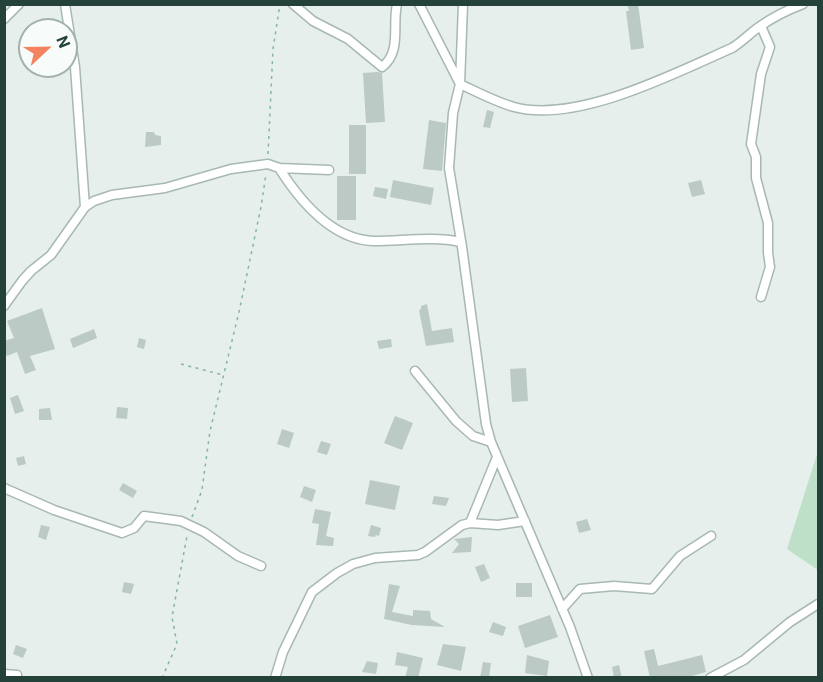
<!DOCTYPE html>
<style>
body{margin:0}
#map{position:relative;width:823px;height:682px;overflow:hidden;background:#e6efeb;font-family:Roboto,sans-serif}
canvas{display:block}
.frame{position:absolute;inset:0;border:6px solid #24423a;pointer-events:none}
.north{position:absolute;left:18px;top:18px;width:60px;height:60px;box-sizing:border-box;background:#f7fbf9;border:2px solid #a3b1ad;border-radius:50%;rotate:68deg;font-size:16px;font-weight:700;line-height:24px;text-align:center;color:#24423a}
.north::after{content:'';display:block;margin:auto;width:21px;height:27px;background:#f4845f;clip-path:polygon(50% 0,100% 100%,50% 72%,0 100%)}
</style>
<div id="map">
<canvas width="823" height="682"></canvas>
<div class="frame"></div>
<div class="north">N</div>
</div>
<script>
const ctx = document.querySelector('canvas').getContext('2d');
ctx.lineJoin = 'round';
function fill(path, color) { ctx.fillStyle = color; ctx.fill(path, 'evenodd'); }
function strokePath(path, color, width, dash) { ctx.strokeStyle = color; ctx.lineWidth = width; ctx.lineCap = dash ? 'butt' : 'round'; ctx.setLineDash(dash || []); ctx.stroke(path); }
const green = new Path2D(`
 M 818,451 L 818,570 L 787,549 Z`);
const building = new Path2D(`
 M 627,4 L 638,4 L 644,48 L 631,50 L 626,11 L 629,11 Z
 M 378,72 L 382,73 L 385,122 L 366,123 L 363,73 Z
 M 487,110 L 494,112 L 490,128 L 483,127 Z
 M 429,120 L 446,123 L 442,171 L 423,169 Z
 M 349,125 L 366,125 L 366,174 L 349,174 Z
 M 146,132 L 154,132 L 155,135 L 161,136 L 161,145 L 145,147 Z
 M 337,176 L 356,176 L 356,220 L 337,220 Z
 M 393,180 L 434,188 L 431,205 L 390,197 Z
 M 701,180 L 705,194 L 692,197 L 688,183 Z
 M 375,187 L 388,189 L 386,199 L 373,196 Z
 M 427,304 L 432,331 L 452,328 L 454,342 L 426,346 L 419,310 L 421,309 L 421,306 Z
 M 42,308 L 55,349 L 30,356 L 36,370 L 25,374 L 17,352 L 7,356 L 4,351 L 4,341 L 14,338 L 7,321 Z
 M 94,329 L 97,338 L 73,348 L 70,339 Z
 M 139,338 L 146,340 L 144,349 L 137,347 Z
 M 391,339 L 392,347 L 379,349 L 377,341 Z
 M 526,368 L 528,401 L 512,402 L 510,369 Z
 M 18,395 L 24,411 L 15,414 L 10,398 Z
 M 117,407 L 128,408 L 127,419 L 116,418 Z
 M 50,408 L 52,420 L 39,420 L 39,409 Z
 M 395,416 L 413,423 L 402,450 L 384,443 Z
 M 282,429 L 294,433 L 289,448 L 277,444 Z
 M 321,441 L 331,444 L 327,455 L 317,452 Z
 M 24,456 L 26,464 L 18,466 L 16,458 Z
 M 370,480 L 400,486 L 395,510 L 365,504 Z
 M 123,483 L 137,491 L 133,498 L 119,490 Z
 M 304,486 L 316,490 L 312,502 L 300,497 Z
 M 434,496 L 449,498 L 446,506 L 432,504 Z
 M 315,509 L 331,512 L 326,536 L 334,538 L 333,546 L 316,545 L 319,524 L 312,523 Z
 M 587,519 L 591,530 L 579,533 L 576,522 Z
 M 41,525 L 50,527 L 46,540 L 38,537 Z
 M 371,525 L 381,528 L 379,536 L 376,535 L 375,537 L 368,536 Z
 M 472,537 L 471,552 L 452,553 L 459,544 L 454,539 Z
 M 484,564 L 490,578 L 481,582 L 475,567 Z
 M 124,582 L 134,584 L 131,594 L 122,592 Z
 M 516,583 L 532,583 L 532,597 L 516,597 Z
 M 389,584 L 400,586 L 392,612 L 413,616 L 413,610 L 430,611 L 431,619 L 445,627 L 412,625 L 384,619 Z
 M 550,615 L 558,637 L 525,648 L 518,626 Z
 M 493,622 L 506,627 L 503,636 L 489,632 Z
 M 443,644 L 466,647 L 461,671 L 437,665 Z
 M 16,645 L 27,649 L 23,658 L 13,654 Z
 M 654,649 L 658,666 L 702,655 L 706,672 L 685,678 L 650,678 L 644,651 Z
 M 397,652 L 423,658 L 418,678 L 405,678 L 408,667 L 395,665 Z
 M 527,655 L 549,661 L 547,676 L 525,673 Z
 M 367,661 L 378,663 L 376,674 L 362,672 Z
 M 483,662 L 491,663 L 489,678 L 480,678 Z
 M 619,665 L 622,678 L 614,678 L 612,667 Z`);
const path = new Path2D(`
 M 268,154 L 273,49 L 280,4
 M 181,364 L 223,375
 M 192,517 L 202,490 L 210,431 L 239,312 L 261,207 L 266,174
 M 162,678 L 177,644 L 172,617 L 187,536`);
const street = new Path2D(`
 M 65,4 L 75,67 L 85,207
 M 293,4 L 313,21 L 348,39 L 382,67 C 402,52 392,25 397,4
 M 419,4 L 460,84 C 477,92 496,102 514,107 C 577,124 675,73 732,48 C 742,42 749,34 759,27 C 773,17 787,10 803,4
 M 463,4 L 460,84 L 453,113 L 449,168 L 462,247 L 486,424 L 491,442 L 570,627 L 588,678
 M 4,19 L 19,4
 M 761,26 L 770,47 L 761,74 L 751,144 L 756,157 L 756,178 L 768,223 L 768,253 L 770,267 L 761,297
 M 279,168 C 300,201 332,240 374,241 C 404,241 432,236 461,242
 M 4,306 L 22,281 L 31,271 L 51,255 L 85,207 L 94,201 L 112,195 L 165,188 L 231,169 L 268,164 L 279,168 L 329,170
 M 415,371 L 456,421 L 473,436 L 491,442
 M 4,488 L 54,510 L 122,533 L 134,528 L 144,516 L 181,521 L 204,532 L 238,556 L 261,566
 M 470,523 L 497,457
 M 562,609 L 580,589 L 614,586 L 652,589 L 680,556 L 711,536
 M 4,674 L 17,675
 M 275,678 L 283,652 L 312,592 L 337,573 L 353,564 L 375,558 L 418,555 L 425,552 L 462,525 L 470,523 L 498,525 L 525,521
 M 710,678 L 744,660 L 790,622 L 818,604`);
fill(green, '#bfe0c8');
fill(building, '#bbcac4');
strokePath(street, '#a8b8b2', 11);
strokePath(path, '#86b3a5', 1.5, [3, 4.5]);
strokePath(street, '#fff', 8);
</script>
